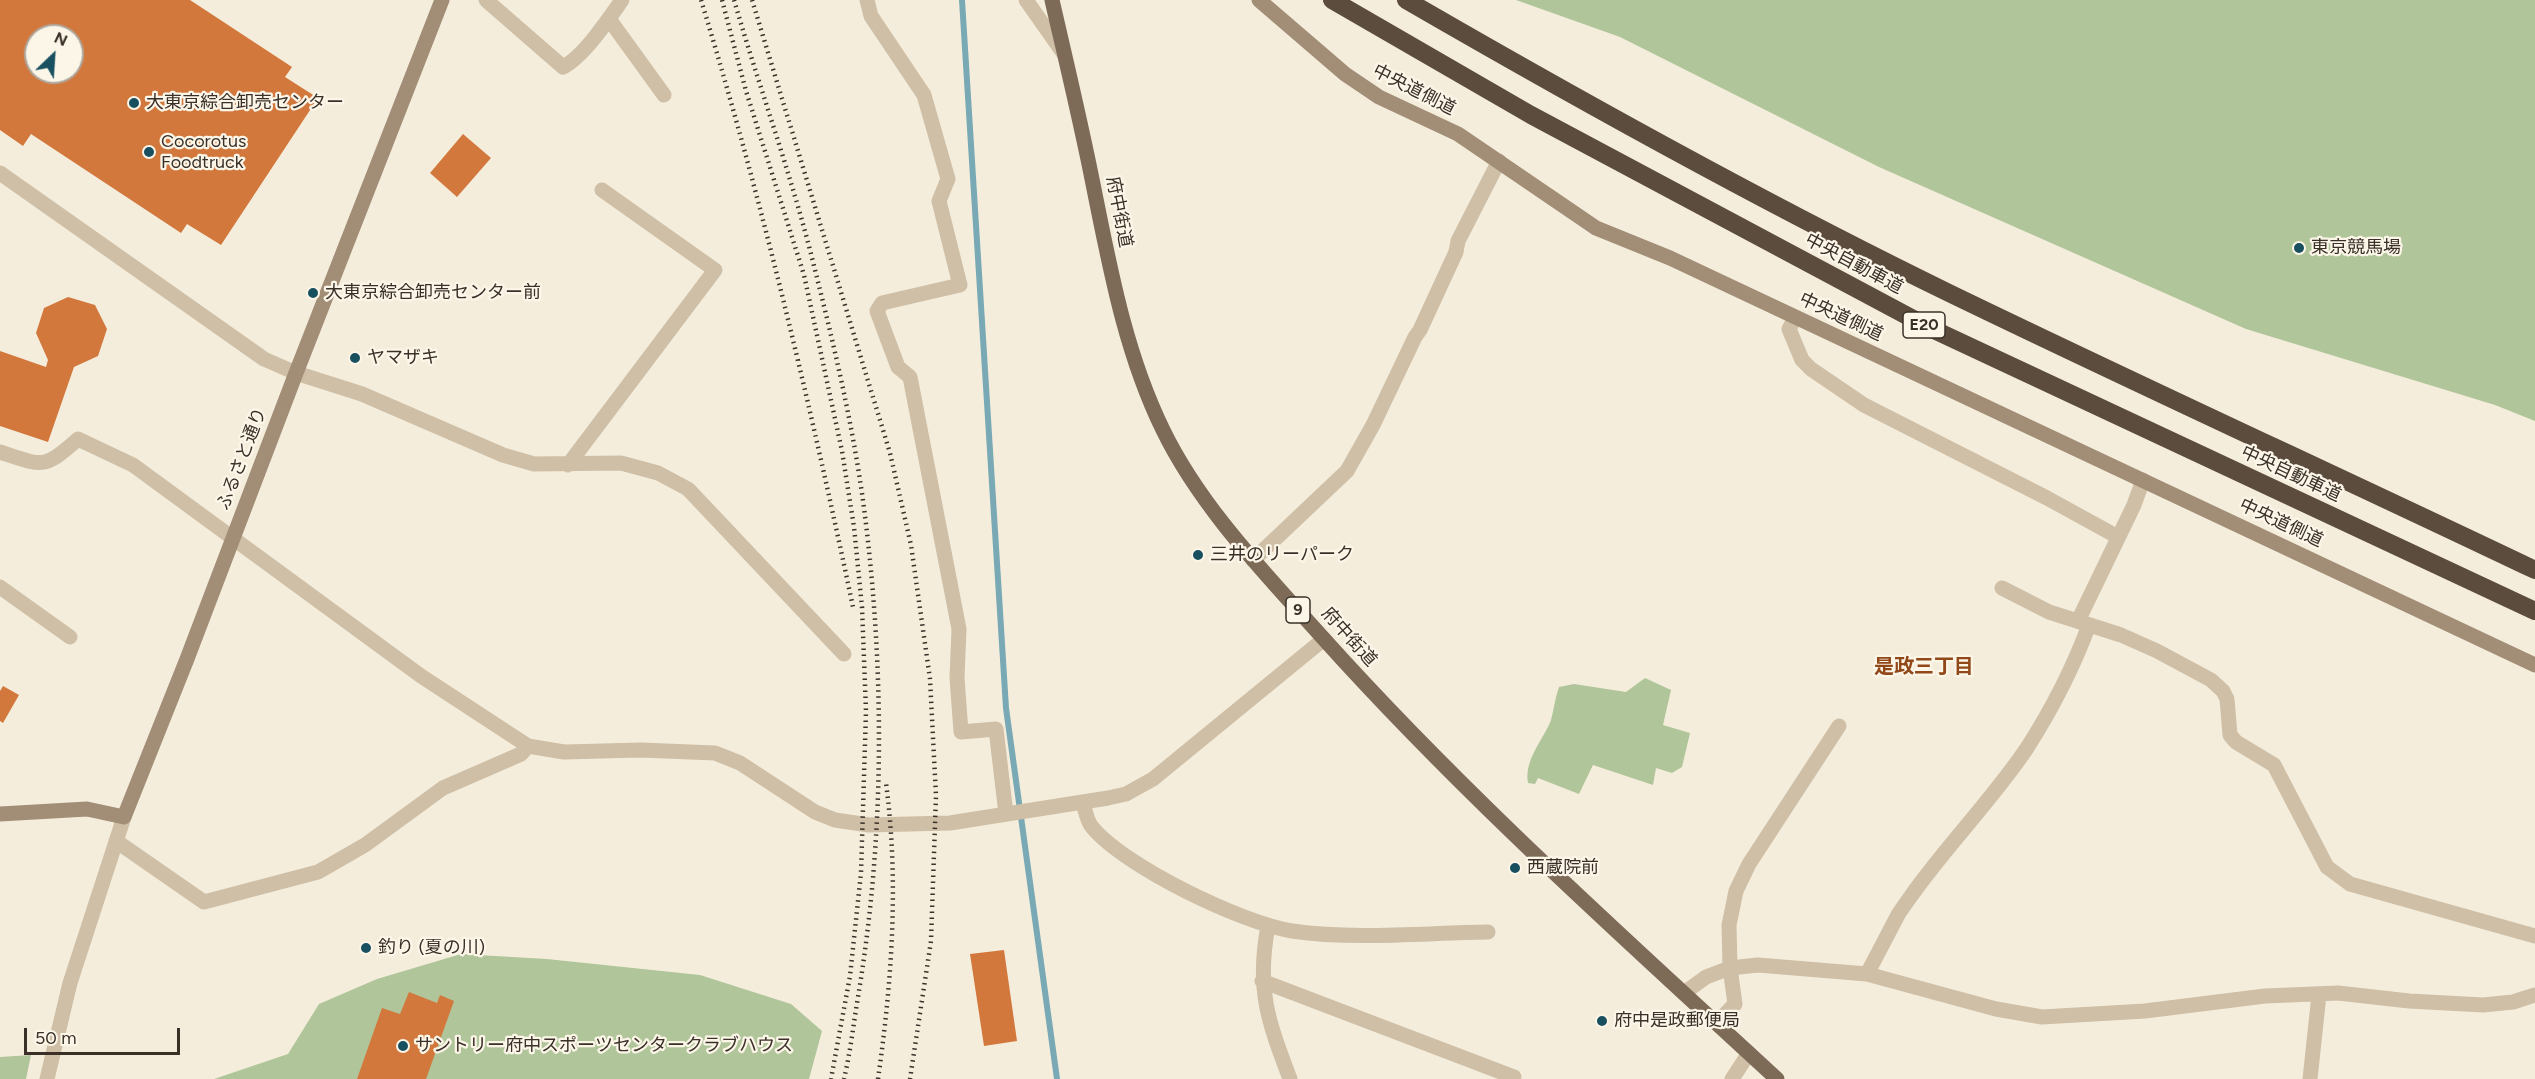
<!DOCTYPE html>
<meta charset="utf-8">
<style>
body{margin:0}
#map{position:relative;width:2535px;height:1079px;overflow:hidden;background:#f5eddc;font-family:Figtree,sans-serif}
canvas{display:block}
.north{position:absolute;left:24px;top:24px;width:60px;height:60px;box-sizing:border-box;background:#fcf6e9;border:2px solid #aea79c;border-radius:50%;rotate:25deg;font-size:16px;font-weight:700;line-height:24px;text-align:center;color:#3a3028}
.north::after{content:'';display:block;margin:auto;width:21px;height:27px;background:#195060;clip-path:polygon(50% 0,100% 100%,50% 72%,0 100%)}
.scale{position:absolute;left:24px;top:1028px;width:156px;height:27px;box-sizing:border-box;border:3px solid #3a3028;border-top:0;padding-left:8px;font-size:18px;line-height:21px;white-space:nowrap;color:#3a3028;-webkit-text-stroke:4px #fcf6e9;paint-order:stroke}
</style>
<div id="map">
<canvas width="2535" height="1079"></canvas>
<div class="north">N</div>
<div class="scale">50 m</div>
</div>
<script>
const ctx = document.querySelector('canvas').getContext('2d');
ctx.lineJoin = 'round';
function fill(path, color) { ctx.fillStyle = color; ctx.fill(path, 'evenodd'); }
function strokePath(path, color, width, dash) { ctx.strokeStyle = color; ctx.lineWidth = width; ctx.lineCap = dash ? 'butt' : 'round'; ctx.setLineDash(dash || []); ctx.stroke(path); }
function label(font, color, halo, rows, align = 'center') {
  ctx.font = font + ' Figtree,"Noto Sans JP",sans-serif'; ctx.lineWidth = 4.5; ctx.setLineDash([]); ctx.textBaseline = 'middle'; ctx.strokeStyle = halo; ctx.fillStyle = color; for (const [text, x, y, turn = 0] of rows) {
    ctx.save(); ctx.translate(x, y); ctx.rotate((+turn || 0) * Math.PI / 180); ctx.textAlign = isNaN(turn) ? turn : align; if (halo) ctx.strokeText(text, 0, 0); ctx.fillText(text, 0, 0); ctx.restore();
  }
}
const green = new Path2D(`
 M 1516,0 L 2535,0 L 2535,421 L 2495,405 L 2246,329 L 1879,167 L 1620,37 Z
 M 1645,678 L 1671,690 L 1663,725 L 1690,733 L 1682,767 L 1672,773 L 1656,768 L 1653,785 L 1593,765 L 1579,794 L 1538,778 L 1535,784 L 1528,783 C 1524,759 1543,741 1551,720 C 1554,709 1555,698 1559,687 L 1574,684 L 1626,692 Z
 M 461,954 L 547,959 L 700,975 L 791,1004 L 822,1031 L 809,1079 L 214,1079 L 288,1054 L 319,1004 L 377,979 Z
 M 31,1055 L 26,1079 L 0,1079 L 0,1057 Z`);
const stream = new Path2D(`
 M 962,0 L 1006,708 L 1057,1079`);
const building = new Path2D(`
 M 0,0 L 190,0 L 292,67 L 285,77 L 318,98 L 221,245 L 187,224 L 181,233 L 31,134 L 23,146 L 0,130 ZM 36,36 L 72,36 L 72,72 L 36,72 Z
 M 463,134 L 491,158 L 457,197 L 430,173 Z
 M 68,297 L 95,305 L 107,329 L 98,356 L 74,367 L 48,442 L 0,426 L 0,351 L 46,367 L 48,360 L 36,333 L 44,308 Z
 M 3,686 L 19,695 L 3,723 L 0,721 L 0,691 Z
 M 1004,950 L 1017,1041 L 984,1046 L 970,954 Z
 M 409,992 L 437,1003 L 440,995 L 454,1001 L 426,1079 L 357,1079 L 382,1008 L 400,1014 Z`);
const street = new Path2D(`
 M 486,0 L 563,67 C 584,56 608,20 622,0
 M 867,0 L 871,16 L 924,95 L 948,179 L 939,201 L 960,285 L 882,303 L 877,311 L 898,367 L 910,377 L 959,629 L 957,678 L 961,732 L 996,729 L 1006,814
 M 1026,0 L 1064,54
 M 609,19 L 664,95
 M 0,173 L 264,359 L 296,373 L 362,394 L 503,455 L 534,464 L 621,463 L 658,473 L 688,489 L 844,654
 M 1795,318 L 1789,329 L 1802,360 L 1811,369 L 1864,405 L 2047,498 L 2118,537
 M 0,452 C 43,466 43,470 78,439 L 133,465 L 421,676 L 528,746 L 564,752 L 641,750 L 715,753 L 740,763 L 815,812 L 835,820 L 869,825 L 950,823 L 1108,798 L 1126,794 L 1153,779 L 1324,639
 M 568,465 L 715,270 L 602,190
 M 1253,560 L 1347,471 L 1373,425 L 1415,337 L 1420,330 L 1456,252 L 1458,241 L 1499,161
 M 0,587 L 70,637
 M 2002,588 L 2049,612 L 2121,635 L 2157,651 L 2211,680 L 2223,691 L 2227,699 L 2230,735 L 2236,742 L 2274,765 L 2327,867 L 2350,884 L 2535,936
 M 2078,621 L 2134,505 L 2143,480
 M 1083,802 C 1085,810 1087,821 1092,827 C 1125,867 1242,923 1292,931 C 1356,940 1423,933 1488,932
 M 116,841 L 204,902 L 318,872 L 365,845 L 443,788 L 521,754 L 528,746
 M 1268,926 C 1256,989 1268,1021 1290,1079
 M 1867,974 L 1899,913 L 1911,896 C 1947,845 1992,800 2027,748 C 2052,709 2073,668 2089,625
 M 1262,981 L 1514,1077
 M 1684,993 L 1706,977 L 1730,968 L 1758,965 L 1867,974 L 1996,1009 L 2042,1017 L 2145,1011 L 2265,996 L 2338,993 L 2409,1001 L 2483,1005 L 2513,1002 L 2535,995
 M 1717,1023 L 1735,1004 L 1730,968 L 1729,925 L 1736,891 L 1749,864 L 1839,726
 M 47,1079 L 70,983 L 124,817
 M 1732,1079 L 1749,1053
 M 2310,1079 L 2319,995`);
const secondary = new Path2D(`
 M 1259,0 L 1345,74 L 1379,97 L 1458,134 L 1596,228 L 1670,258 L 2535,665
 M 0,814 L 87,809 L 124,817 L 187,659 L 296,373 L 442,0`);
const primary = new Path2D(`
 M 1052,0 C 1066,61 1081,123 1093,184 C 1110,268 1125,352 1163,430 C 1201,508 1265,573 1323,638 C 1464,795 1622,936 1777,1079`);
const highway = new Path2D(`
 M 1332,0 L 1531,115 L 1930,328 L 2535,611
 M 1406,0 C 1584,103 1764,203 1949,293 C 2143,387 2340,477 2535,570`);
const rail = new Path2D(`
 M 701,0 C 762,200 810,403 853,607
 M 722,0 L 746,91 L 804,275 L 842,451 L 854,527 L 862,607 L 866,711 L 861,873 L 850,976 L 831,1079
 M 734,0 C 760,90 793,179 815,270 C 836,353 856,439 866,524 C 885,683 884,845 857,1003 C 853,1028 850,1054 844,1079
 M 752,0 L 890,453 L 911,545 L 930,679 L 936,796 L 931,941 L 910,1079
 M 878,1079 C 892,981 899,881 886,783`);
const markers = [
 [134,103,6,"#195060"],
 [149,152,6,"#195060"],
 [2299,248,6,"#195060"],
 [313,293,6,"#195060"],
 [355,358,6,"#195060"],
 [1198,555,6,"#195060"],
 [1515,868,6,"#195060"],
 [366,948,6,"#195060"],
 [1602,1021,6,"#195060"],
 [403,1046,6,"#195060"]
];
const shields = [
 [1924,325,42],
 [1298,610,24]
];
const shieldNames = [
 ["E20",1924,325],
 ["9",1298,610]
];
const streetNames = [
 ["中央道側道",1414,90,27],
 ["府中街道",1119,212,79],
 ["中央自動車道",1854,264,28],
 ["中央道側道",1841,317,25],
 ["ふるさと通り",242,459,-69],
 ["中央自動車道",2291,474,25],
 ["中央道側道",2281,523,25],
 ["府中街道",1349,637,48]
];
const poiNames = [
 ["大東京綜合卸売センター",146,103],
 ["Cocorotus",161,142],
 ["Foodtruck",161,163],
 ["東京競馬場",2311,248],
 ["大東京綜合卸売センター前",325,293],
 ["ヤマザキ",367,358],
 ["三井のリーパーク",1210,555],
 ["西蔵院前",1527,868],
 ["釣り (夏の川)",378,948],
 ["府中是政郵便局",1614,1021],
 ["サントリー府中スポーツセンタークラブハウス",415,1046]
];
const neighbourhoodNames = [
 ["是政三丁目",1924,667]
];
fill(green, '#b0c59a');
strokePath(stream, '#78a9b5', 6);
fill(building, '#d2783d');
strokePath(street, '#cebfa6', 15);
strokePath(secondary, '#a28e77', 15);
strokePath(primary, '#7d6a57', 15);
strokePath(highway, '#5c4c3e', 18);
strokePath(rail, '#3a3028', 4.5, [1.5, 4.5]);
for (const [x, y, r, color] of markers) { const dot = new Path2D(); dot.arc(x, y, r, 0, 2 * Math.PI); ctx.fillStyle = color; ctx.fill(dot); strokePath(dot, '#fcf6e9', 2); }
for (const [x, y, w] of shields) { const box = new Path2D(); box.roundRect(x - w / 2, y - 13, w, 26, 4.5); ctx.fillStyle = '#fcf6e9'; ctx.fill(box); strokePath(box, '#3a3028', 1.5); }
label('bold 16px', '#3a3028', null, shieldNames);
label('18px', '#3a3028', '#fcf6e9', streetNames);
label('18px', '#3a3028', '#fcf6e9', poiNames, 'left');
label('bold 20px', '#914818', '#fcf6e9', neighbourhoodNames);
</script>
